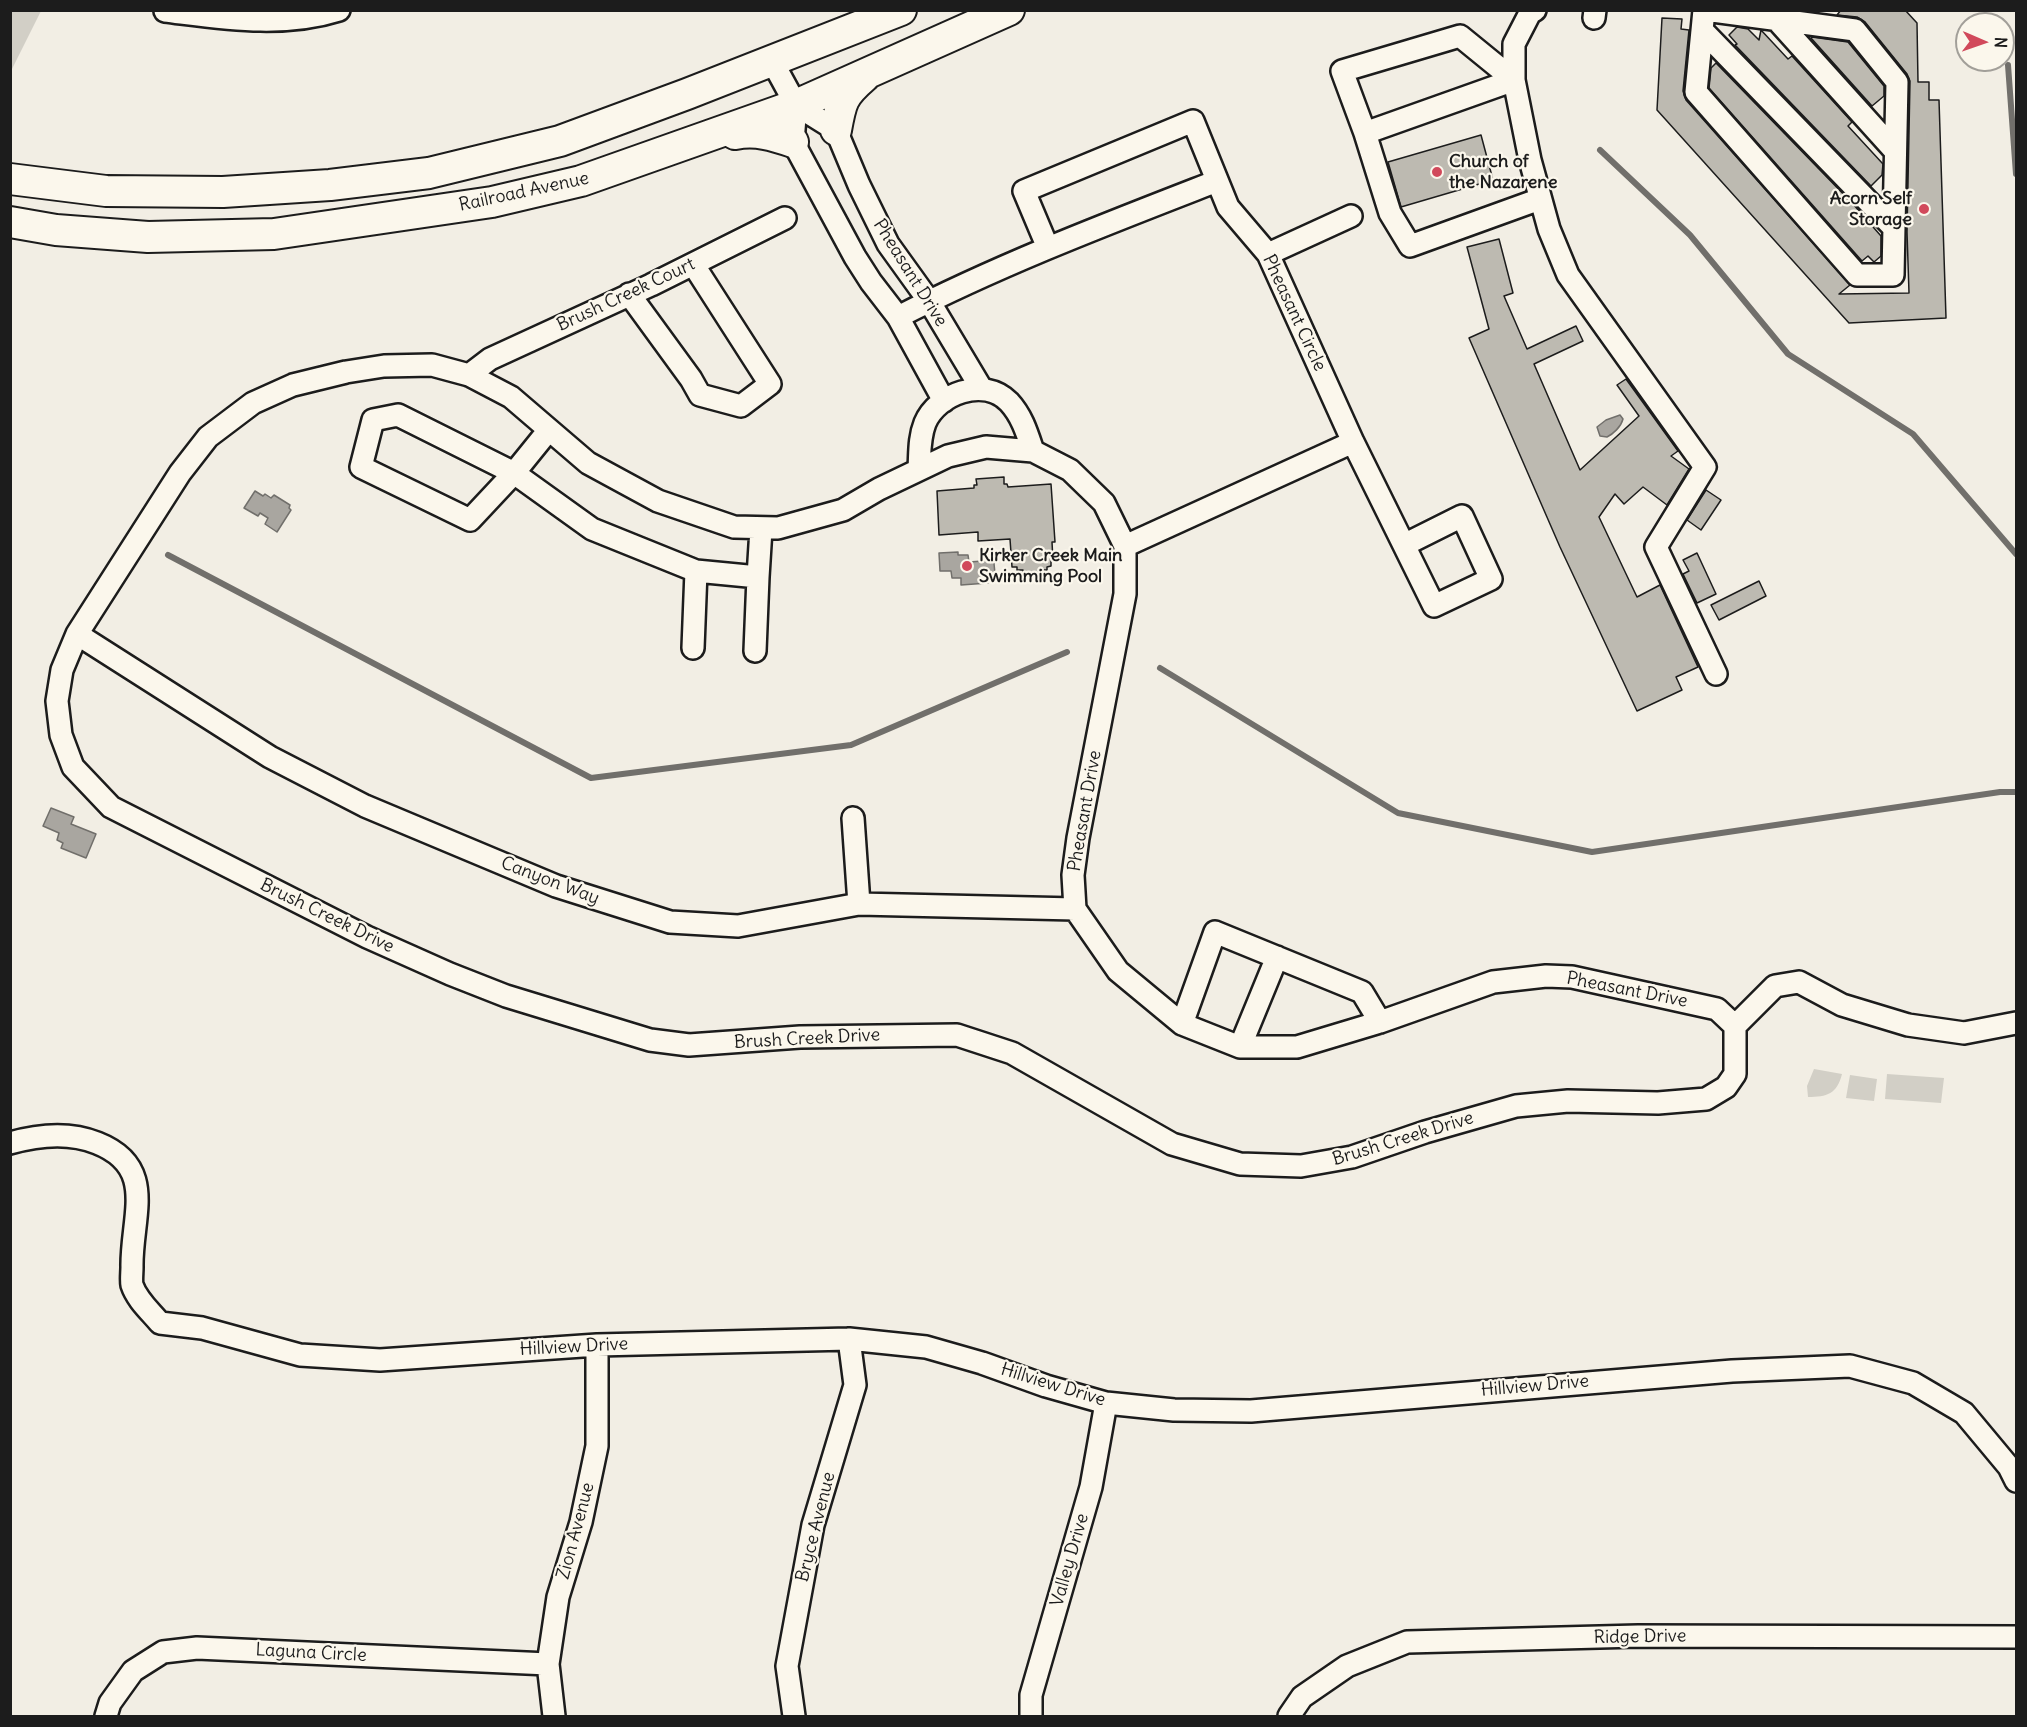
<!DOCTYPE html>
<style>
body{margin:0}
#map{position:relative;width:2027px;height:1727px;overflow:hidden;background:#f2eee4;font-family:Delius,sans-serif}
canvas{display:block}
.frame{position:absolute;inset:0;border:12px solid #1c1c1c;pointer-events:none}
.north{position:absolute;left:1955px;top:12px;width:60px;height:60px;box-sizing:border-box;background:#fbf7ec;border:2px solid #a29f99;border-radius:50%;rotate:92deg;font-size:16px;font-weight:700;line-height:24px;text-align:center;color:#1c1c1c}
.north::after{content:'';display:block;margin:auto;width:21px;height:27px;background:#d1495b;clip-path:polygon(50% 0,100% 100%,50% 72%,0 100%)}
</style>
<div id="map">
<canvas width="2027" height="1727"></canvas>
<div class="frame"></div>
<div class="north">N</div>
</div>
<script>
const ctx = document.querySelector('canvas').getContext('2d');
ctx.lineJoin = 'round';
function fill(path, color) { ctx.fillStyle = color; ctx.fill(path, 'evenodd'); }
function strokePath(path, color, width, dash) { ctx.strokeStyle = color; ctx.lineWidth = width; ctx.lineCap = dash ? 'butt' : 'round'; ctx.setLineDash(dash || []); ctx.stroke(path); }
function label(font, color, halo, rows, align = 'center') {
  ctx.font = font + ' Delius,sans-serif'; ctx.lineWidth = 4.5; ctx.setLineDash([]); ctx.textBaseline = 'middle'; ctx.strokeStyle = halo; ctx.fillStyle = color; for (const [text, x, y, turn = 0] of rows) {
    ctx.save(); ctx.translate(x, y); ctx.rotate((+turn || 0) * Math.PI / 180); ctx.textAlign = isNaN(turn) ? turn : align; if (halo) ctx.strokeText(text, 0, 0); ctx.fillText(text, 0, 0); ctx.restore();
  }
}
const green = new Path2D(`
 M 11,10 L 41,11 L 11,71 L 10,11 Z
 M 1814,1069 L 1842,1074 C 1837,1094 1827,1097 1808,1097 L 1807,1086 Z
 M 1887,1074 L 1944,1078 L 1941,1103 L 1885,1099 Z
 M 1850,1075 L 1877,1079 L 1874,1101 L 1846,1098 Z`);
const water = new Path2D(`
 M 1620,415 L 1623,419 C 1621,427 1613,434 1607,437 L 1600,436 L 1597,427 L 1606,420 Z
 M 255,491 L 263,496 L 265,494 L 271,498 L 274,495 L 290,505 L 289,508 L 291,510 L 277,532 L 265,524 L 268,518 L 260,513 L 258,516 L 244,508 Z
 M 958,552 L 958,555 L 968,555 L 969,562 L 983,561 L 983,554 L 993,553 L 995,574 L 988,575 L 988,583 L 961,585 L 961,578 L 952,578 L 951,571 L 940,571 L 939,553 Z
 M 51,808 L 74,817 L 71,824 L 96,834 L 86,858 L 61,848 L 63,843 L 57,840 L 59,833 L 43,826 Z`);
const stream = new Path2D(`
 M 2008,65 L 2016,174
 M 1600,150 L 1690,235 L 1788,354 L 1913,434 L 2016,554
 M 168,555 L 591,778 L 851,745 L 1067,652
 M 1160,668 L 1398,813 L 1592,852 L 2000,792 L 2016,792`);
const building = new Path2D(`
 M 1841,10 L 1905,10 L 1917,23 L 1918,82 L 1929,82 L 1929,100 L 1939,100 L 1946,318 L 1849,323 L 1657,110 L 1662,18 L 1682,19 L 1681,29 L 1689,30 L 1683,91 L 1686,100 L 1850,285 L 1839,294 L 1909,293 L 1907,232 L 1910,81 L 1907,74 L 1865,22 L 1857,17 L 1837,15 Z
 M 1737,27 L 1748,29 L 1759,40 L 1761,30 L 1788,59 L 1792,56 L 1852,122 L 1848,126 L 1883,164 L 1882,175 L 1871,186 L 1735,45 L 1737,44 L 1729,35 Z
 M 1812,37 L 1848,42 L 1884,86 L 1884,96 L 1872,106 L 1811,38 Z
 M 1716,63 L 1853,204 L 1881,236 L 1881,256 L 1874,262 L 1868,256 L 1862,261 L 1709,88 L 1711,68 Z
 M 1481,135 L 1493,180 L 1401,207 L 1388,162 Z
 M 1499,239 L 1513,293 L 1504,296 L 1527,349 L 1576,326 L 1583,341 L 1534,364 L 1580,470 L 1639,416 L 1617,385 L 1626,379 L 1678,451 L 1671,456 L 1689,469 L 1667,505 L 1643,487 L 1624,504 L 1615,494 L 1599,517 L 1637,597 L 1660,585 L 1698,667 L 1676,677 L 1682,690 L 1637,711 L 1560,547 L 1469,338 L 1489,329 L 1467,247 Z
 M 1004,477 L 1004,484 L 1007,484 L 1008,487 L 1051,484 L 1055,542 L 1052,542 L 1053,561 L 1051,561 L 1051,566 L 1047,567 L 1047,570 L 1041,570 L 1041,578 L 1024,580 L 1023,570 L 1017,570 L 1017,567 L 1012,567 L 1010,539 L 978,541 L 978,532 L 939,535 L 937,491 L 974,488 L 974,485 L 977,485 L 976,479 Z
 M 1706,490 L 1721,500 L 1701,530 L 1687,520 Z
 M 1697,553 L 1716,594 L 1697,603 L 1683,574 L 1689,571 L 1683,560 Z
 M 1759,581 L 1766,596 L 1719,620 L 1711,605 Z`);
const minor = new Path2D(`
 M 1535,10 L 1530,13 L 1514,44 L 1514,80 L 1530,160 L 1549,229 L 1568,275 L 1705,467 L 1656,547 L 1716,674
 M 1704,10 L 1696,92 L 1857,275 L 1893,275 L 1897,82 L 1855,30 L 1705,10
 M 165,11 C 223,18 282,28 339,10
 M 1594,18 L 1595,10
 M 1776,19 L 1895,151
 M 1702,30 L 1894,228
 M 1460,36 L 1514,80 L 1365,133 L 1342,71 Z
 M 772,61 L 796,105 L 836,130 L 859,185 L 888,244 L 929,301 L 981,388
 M 796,105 L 793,142 L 855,257 L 871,282 L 898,317 L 944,401
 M 1365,133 L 1390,213 L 1410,246 L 1540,199
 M 1048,248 L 1024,191 L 1193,121 L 1228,207 L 1268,254 L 1353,442 L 1434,606 L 1491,579 L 1462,516 L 1404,545
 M 1268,254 L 1351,216
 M 629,294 L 691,379 L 700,395 L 741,406 L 770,384 L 693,264
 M 898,317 C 1001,264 1109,223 1217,181
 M 432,365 L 469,375 L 511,397 L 588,463 L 658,501 L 734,527 L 778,528 L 843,510 L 879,489 L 948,456 L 986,447 L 1033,451 L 1070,470 L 1104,503 L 1125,546 L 1125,594 L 1078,838 L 1073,875 L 1075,909 L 1118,971 L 1182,1024 L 1240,1047 L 1297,1047 L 1380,1022 L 1493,982 L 1546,976 L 1572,977 L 1717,1009 L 1735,1026 L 1735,1074 L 1726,1087 L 1706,1099 L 1658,1103 L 1568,1101 L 1516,1106 L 1425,1132 L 1352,1157 L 1301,1166 L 1240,1164 L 1172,1144 L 1012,1053 L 957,1035 L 800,1037 L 689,1045 L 650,1040 L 506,996 L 450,974 L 367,937 L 111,807 L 73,767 L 61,735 L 57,701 L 62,670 L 77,634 L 180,473 L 208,437 L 253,403 L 293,385 L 346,372 L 384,366 Z
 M 469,375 L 490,359 L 651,285 L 785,218
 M 548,431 L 514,473 L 470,520 L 361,467 L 373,420 L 398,415 L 514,473 L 592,529 L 696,571 L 758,577 L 761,529
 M 919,469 C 920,453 919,438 925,423 C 937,394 984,376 1009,402 C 1022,416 1027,433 1033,451
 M 1125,546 L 1353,442
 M 77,634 L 270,757 L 365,806 L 556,886 L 670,922 L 738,926 L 859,904 L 1075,909
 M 693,648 L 696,571
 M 755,651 L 758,577
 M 853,818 L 859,904
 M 1182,1024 L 1215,932 L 1362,992 L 1380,1022
 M 1735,1026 L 1775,986 L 1799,982 L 1842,1005 L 1908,1025 L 1964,1033 L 2016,1023
 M 1240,1047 L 1277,957
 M 10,1143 C 38,1135 70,1132 97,1143 C 158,1167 131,1217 132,1267 C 132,1273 131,1280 132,1285 C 137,1300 150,1311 160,1323 L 202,1328 L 300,1355 L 380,1360 L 597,1345 L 849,1339 L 926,1347 L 982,1363 L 1046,1386 L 1106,1403 L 1174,1410 L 1251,1411 L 1732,1371 L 1850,1366 L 1913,1383 L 1964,1413 L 2009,1467 L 2016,1481
 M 106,1716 L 110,1703 L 133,1671 L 163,1652 L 197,1648 L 548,1664
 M 554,1716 L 548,1664 L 558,1597 L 581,1522 L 597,1446 L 597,1345
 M 794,1716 L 787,1666 L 813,1525 L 855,1385 L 849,1339
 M 1031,1716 L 1031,1695 L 1091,1487 L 1106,1403
 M 1289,1716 L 1302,1697 L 1347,1666 L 1407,1642 L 1638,1636 L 2016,1637`);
const highway = new Path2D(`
 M 836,130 C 841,102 842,96 864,77
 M 735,134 C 756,130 773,135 793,142
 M 10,179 L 106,191 L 223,192 L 330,185 L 429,173 L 560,141 L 687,94 L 901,10
 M 10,222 L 56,230 L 148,237 L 274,234 L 492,202 L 581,181 L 796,105 L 1009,10`);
const markers = [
 [1437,172,6,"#d1495b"],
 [1924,209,6,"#d1495b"],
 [967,566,6,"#d1495b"]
];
const poiNames = [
 ["Church of",1449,162],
 ["the Nazarene",1449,183],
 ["Acorn Self",1912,199,"right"],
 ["Storage",1912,220,"right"],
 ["Kirker Creek Main",979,556],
 ["Swimming Pool",979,577]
];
const streetNames = [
 ["Railroad Avenue",524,192,-12],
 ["Pheasant Drive",910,273,58],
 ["Brush Creek Court",626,295,-25],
 ["Pheasant Circle",1294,313,65],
 ["Pheasant Drive",1085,811,-80],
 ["Canyon Way",550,881,21],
 ["Brush Creek Drive",327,916,26],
 ["Pheasant Drive",1627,990,11],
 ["Brush Creek Drive",807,1039,-3],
 ["Brush Creek Drive",1403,1139,-17],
 ["Hillview Drive",574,1347,-3],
 ["Hillview Drive",1053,1385,17],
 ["Hillview Drive",1535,1386,-5],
 ["Bryce Avenue",816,1527,-76],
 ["Zion Avenue",576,1531,-75],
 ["Valley Drive",1070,1560,-74],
 ["Ridge Drive",1640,1637,-1],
 ["Laguna Circle",311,1653,3]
];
fill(green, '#d2cfc6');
fill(water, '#a9a6a0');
strokePath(water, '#716f6b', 1.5);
strokePath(stream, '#716f6b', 6);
fill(building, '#bdbab1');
strokePath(building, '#1c1c1c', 1.5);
strokePath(minor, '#1c1c1c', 26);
strokePath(highway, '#1c1c1c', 34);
strokePath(minor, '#fbf7ec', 21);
strokePath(highway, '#fbf7ec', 30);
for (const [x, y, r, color] of markers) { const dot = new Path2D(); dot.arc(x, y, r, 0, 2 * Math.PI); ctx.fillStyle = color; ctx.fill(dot); strokePath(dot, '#fbf7ec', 2); }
label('bold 18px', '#1c1c1c', '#fbf7ec', poiNames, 'left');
label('18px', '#1c1c1c', '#fbf7ec', streetNames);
</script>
